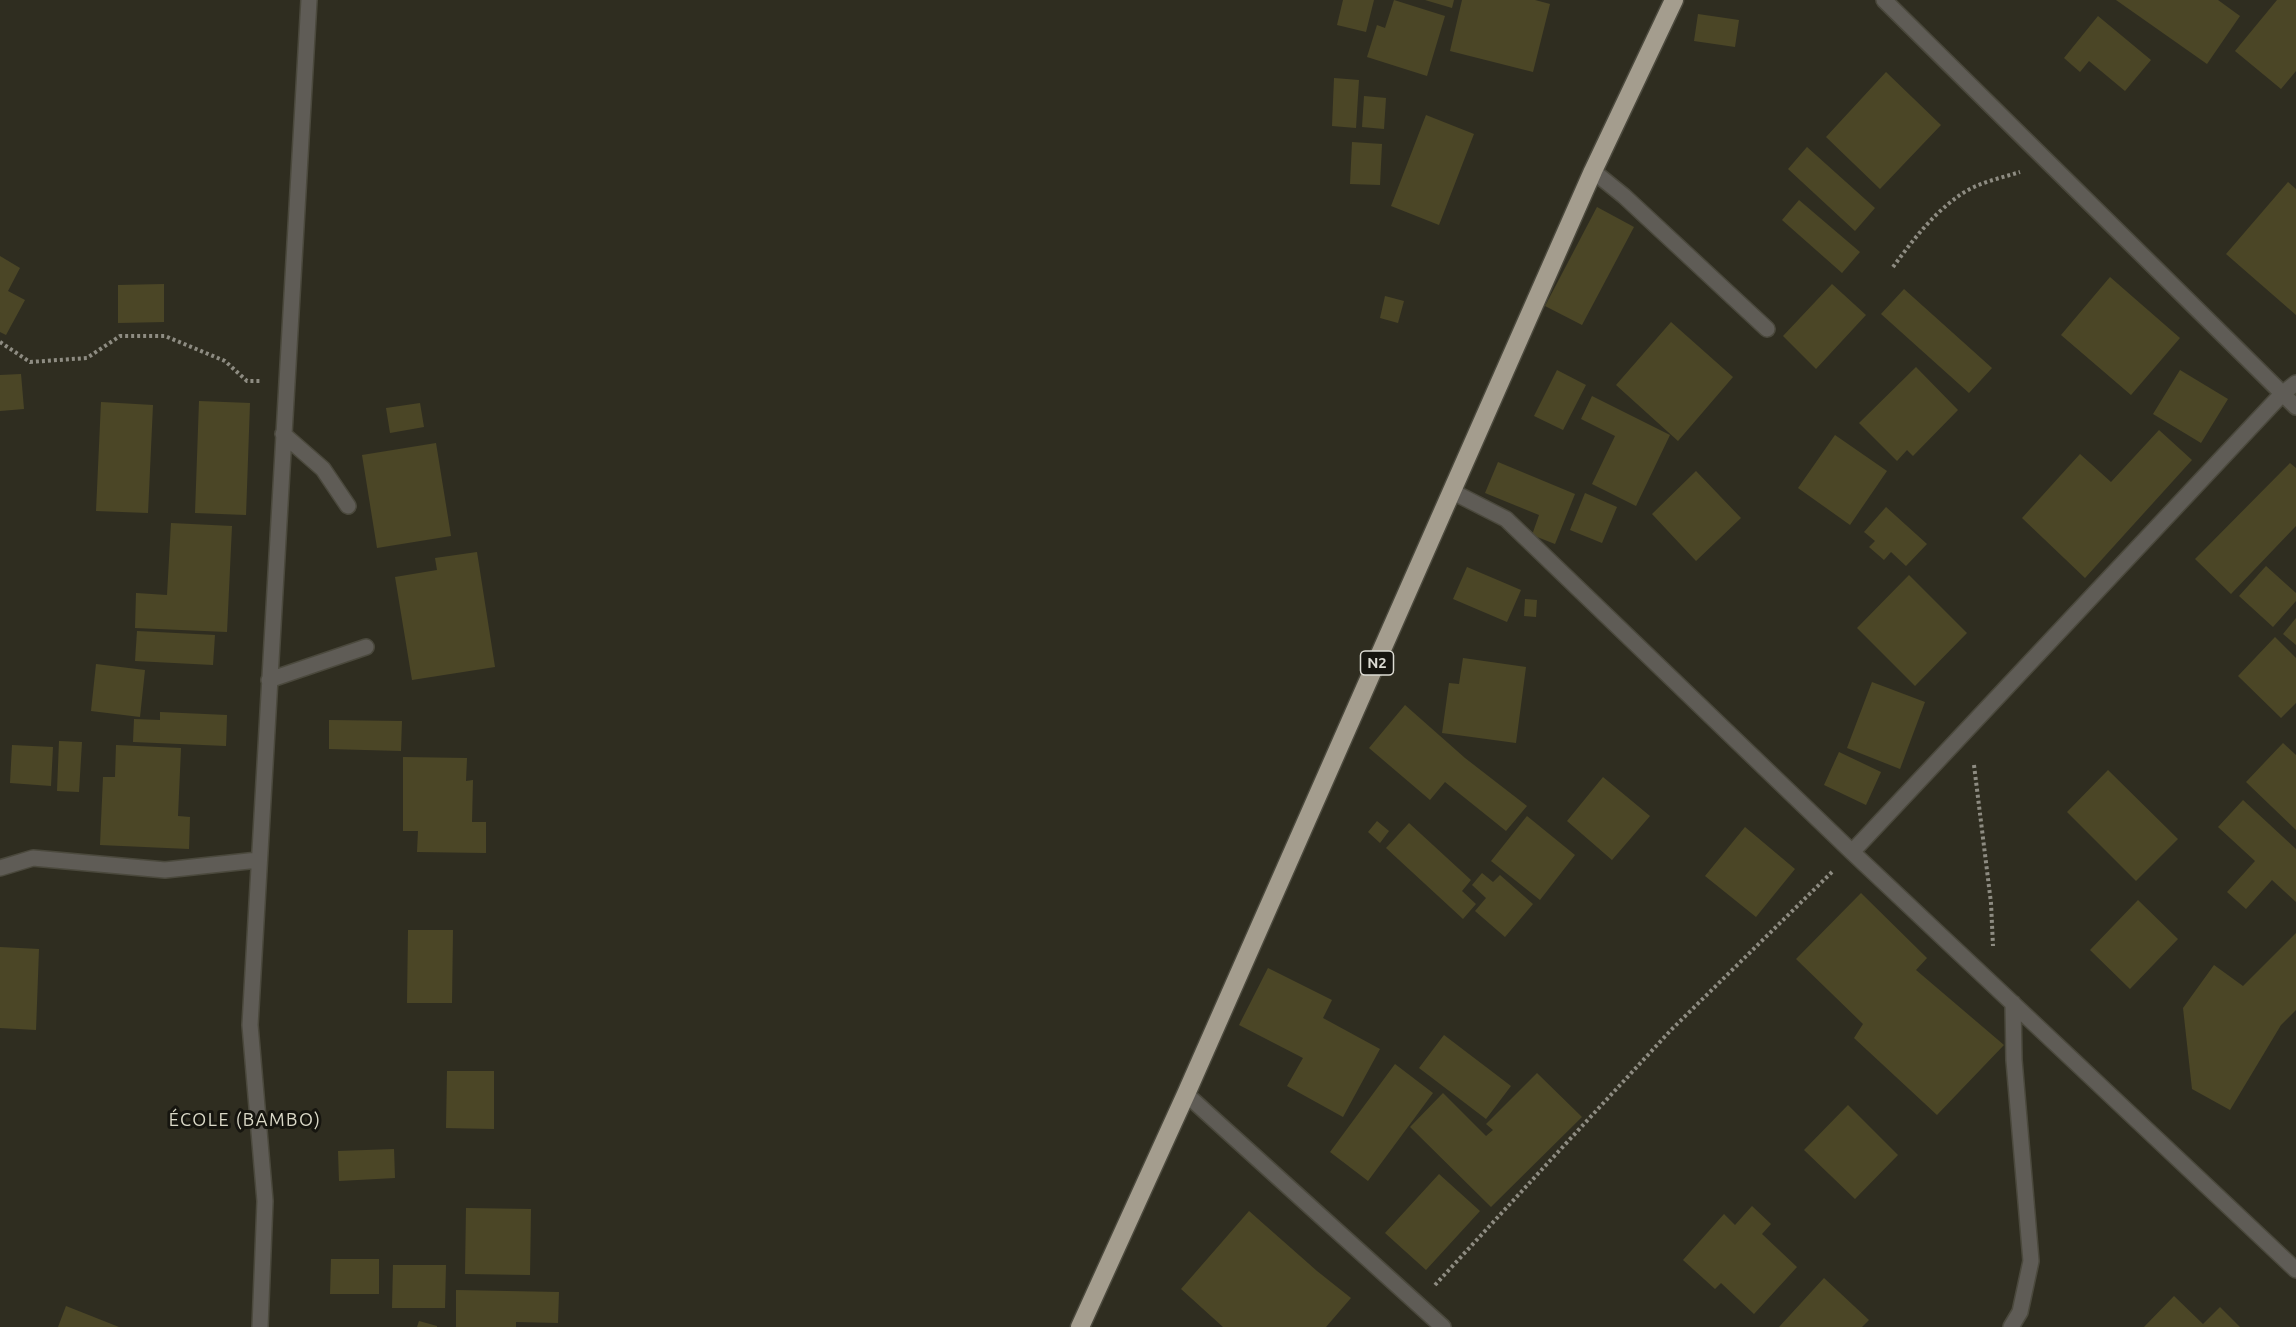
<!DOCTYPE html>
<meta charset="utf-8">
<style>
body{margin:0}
canvas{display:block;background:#2f2d20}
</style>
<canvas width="2296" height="1327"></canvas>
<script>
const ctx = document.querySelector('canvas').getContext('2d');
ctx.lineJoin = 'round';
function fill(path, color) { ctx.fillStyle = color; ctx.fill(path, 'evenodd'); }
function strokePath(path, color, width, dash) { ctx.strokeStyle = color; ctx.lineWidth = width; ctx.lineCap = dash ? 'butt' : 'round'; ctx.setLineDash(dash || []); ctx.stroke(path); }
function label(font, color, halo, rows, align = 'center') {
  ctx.font = font + ' Ubuntu,sans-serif'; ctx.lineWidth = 6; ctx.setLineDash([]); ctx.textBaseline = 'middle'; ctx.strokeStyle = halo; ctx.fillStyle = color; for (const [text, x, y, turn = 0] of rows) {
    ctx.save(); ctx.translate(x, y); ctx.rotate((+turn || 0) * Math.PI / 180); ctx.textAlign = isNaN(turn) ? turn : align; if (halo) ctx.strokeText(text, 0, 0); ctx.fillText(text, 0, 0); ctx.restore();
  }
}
const building = new Path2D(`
 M 1343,0 L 1374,0 L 1366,32 L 1337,25 Z
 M 1394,0 L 1445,16 L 1427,76 L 1367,57 L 1377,25 L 1385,28 Z
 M 1425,0 L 1454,0 L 1452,8 Z
 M 1462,0 L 1535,0 L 1550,4 L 1533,72 L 1450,51 Z
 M 2116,0 L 2218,0 L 2240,16 L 2207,64 Z
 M 2277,0 L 2296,0 L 2296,71 L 2281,89 L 2235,51 Z
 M 1698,14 L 1739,20 L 1735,47 L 1694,41 Z
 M 2098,16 L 2151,60 L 2125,91 L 2089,61 L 2080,72 L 2064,58 Z
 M 1886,72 L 1941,125 L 1880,189 L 1826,137 Z
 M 1334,78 L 1359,80 L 1356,128 L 1332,126 Z
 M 1364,96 L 1386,98 L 1384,129 L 1362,127 Z
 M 1426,115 L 1474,134 L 1439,225 L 1391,206 Z
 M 1352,142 L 1382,144 L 1380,185 L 1350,184 Z
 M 1807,147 L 1875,208 L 1855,231 L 1788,169 Z
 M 2288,182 L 2296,189 L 2296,315 L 2226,254 Z
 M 1799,200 L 1860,252 L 1842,273 L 1782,220 Z
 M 1597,207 L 1634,227 L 1582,325 L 1545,306 Z
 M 0,256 L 20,268 L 8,291 L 25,300 L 6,335 L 0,332 Z
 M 2110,277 L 2180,338 L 2131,395 L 2061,335 Z
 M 164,284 L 164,322 L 118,323 L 118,285 Z
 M 1832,284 L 1866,315 L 1816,369 L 1783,336 Z
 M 1904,289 L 1992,368 L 1969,393 L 1881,314 Z
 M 1385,296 L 1404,301 L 1398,323 L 1380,318 Z
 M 1671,322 L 1733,377 L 1678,441 L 1616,385 Z
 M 1916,367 L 1958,410 L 1913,456 L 1907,450 L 1897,461 L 1859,423 Z
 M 1557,370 L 1586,385 L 1563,430 L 1534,416 Z
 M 2180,370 L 2228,399 L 2201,443 L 2153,414 Z
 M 21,374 L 24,409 L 0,411 L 0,375 Z
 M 1592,396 L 1670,435 L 1636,506 L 1592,484 L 1615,436 L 1581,419 Z
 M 199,401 L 250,403 L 246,515 L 195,513 Z
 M 101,402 L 153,405 L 148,513 L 96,511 Z
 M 420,403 L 424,427 L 390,433 L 386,408 Z
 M 2159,430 L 2192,460 L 2085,578 L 2022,518 L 2080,454 L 2111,482 Z
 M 1835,435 L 1887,471 L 1850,525 L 1798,488 Z
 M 436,443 L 451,536 L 377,548 L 362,455 Z
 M 1498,462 L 1575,494 L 1555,544 L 1532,535 L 1539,515 L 1485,493 Z
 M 2290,463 L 2296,468 L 2296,526 L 2231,594 L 2195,559 Z
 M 1696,471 L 1741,518 L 1696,561 L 1652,514 Z
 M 1585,493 L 1617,507 L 1602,543 L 1570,530 Z
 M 1886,507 L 1927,544 L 1906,566 L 1891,552 L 1884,560 L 1869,547 L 1875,541 L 1864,532 Z
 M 171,523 L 232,526 L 227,632 L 135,628 L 136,593 L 167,595 Z
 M 477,552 L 495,667 L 412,680 L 395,577 L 437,570 L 435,558 Z
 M 2266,566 L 2296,593 L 2296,601 L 2273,627 L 2239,596 Z
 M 1467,567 L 1521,590 L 1507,622 L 1453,599 Z
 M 1909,575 L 1967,633 L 1915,686 L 1857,628 Z
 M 1525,599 L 1537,600 L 1536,617 L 1524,616 Z
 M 2296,618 L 2296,645 L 2283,634 Z
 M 137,631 L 215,635 L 213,665 L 135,661 Z
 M 2275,637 L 2296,658 L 2296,703 L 2281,718 L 2238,676 Z
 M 1463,658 L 1526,667 L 1516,743 L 1442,733 L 1449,683 L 1459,684 Z
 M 96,664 L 145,670 L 140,717 L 91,711 Z
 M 1872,682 L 1925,702 L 1900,769 L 1847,748 Z
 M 1405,705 L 1465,758 L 1527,806 L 1506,831 L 1445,782 L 1430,800 L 1369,748 Z
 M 160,712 L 227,715 L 226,746 L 133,742 L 134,719 L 160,720 Z
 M 329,720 L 402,721 L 401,751 L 329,749 Z
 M 59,741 L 82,742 L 79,792 L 57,791 Z
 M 2283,743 L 2296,755 L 2296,830 L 2246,782 Z
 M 12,745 L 53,747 L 51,786 L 10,783 Z
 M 116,745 L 181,748 L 178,816 L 190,817 L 189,849 L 100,845 L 103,777 L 115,777 Z
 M 1839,752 L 1881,772 L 1866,805 L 1824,785 Z
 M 403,757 L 467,758 L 466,781 L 473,780 L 472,822 L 486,822 L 486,853 L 417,852 L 418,831 L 403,831 Z
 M 2108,770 L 2178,839 L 2136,881 L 2067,812 Z
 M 1603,777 L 1650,816 L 1612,860 L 1567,821 Z
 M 2243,800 L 2296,849 L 2296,902 L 2272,880 L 2246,909 L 2227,892 L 2255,861 L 2218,827 Z
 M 1527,816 L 1575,855 L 1540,900 L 1491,861 Z
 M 1377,821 L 1389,831 L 1380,843 L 1368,832 Z
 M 1409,823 L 1471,880 L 1462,891 L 1476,904 L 1463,919 L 1386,848 Z
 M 1745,827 L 1795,869 L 1756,917 L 1705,876 Z
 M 1482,873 L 1493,882 L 1500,875 L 1533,904 L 1505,937 L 1475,911 L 1486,898 L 1472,885 Z
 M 1861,893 L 1927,958 L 1916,970 L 2004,1045 L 1937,1115 L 1854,1038 L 1863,1024 L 1796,959 Z
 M 2138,900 L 2178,939 L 2130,989 L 2090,950 Z
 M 408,930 L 453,930 L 452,1003 L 407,1003 Z
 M 2296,933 L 2296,1010 L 2281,1025 L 2230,1110 L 2192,1089 L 2183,1008 L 2214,965 L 2243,986 Z
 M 0,947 L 39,949 L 36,1030 L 0,1028 Z
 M 1268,968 L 1332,1000 L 1323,1018 L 1380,1049 L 1343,1117 L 1287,1086 L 1303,1058 L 1239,1025 Z
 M 1444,1035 L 1511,1086 L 1486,1119 L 1419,1068 Z
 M 1395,1064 L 1433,1093 L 1368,1181 L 1330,1152 Z
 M 447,1071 L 494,1071 L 494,1129 L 446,1128 Z
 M 1537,1073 L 1582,1117 L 1491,1207 L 1410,1127 L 1443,1093 L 1486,1136 L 1493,1130 L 1486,1124 Z
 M 1848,1105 L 1898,1155 L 1855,1199 L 1804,1150 Z
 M 394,1149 L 395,1178 L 339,1181 L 338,1151 Z
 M 1439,1174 L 1480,1211 L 1426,1270 L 1385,1233 Z
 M 1752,1206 L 1771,1224 L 1762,1234 L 1797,1267 L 1754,1314 L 1721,1283 L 1715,1289 L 1683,1260 L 1724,1214 L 1735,1225 Z
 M 466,1208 L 531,1209 L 530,1275 L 465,1274 Z
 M 1249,1211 L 1317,1271 L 1351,1298 L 1326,1327 L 1223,1327 L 1181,1289 Z
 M 331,1259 L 379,1259 L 379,1294 L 330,1294 Z
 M 393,1265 L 446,1265 L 445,1308 L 392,1308 Z
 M 1824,1278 L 1869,1320 L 1862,1327 L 1779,1327 Z
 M 456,1290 L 559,1292 L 558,1323 L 516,1322 L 516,1327 L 456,1327 Z
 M 2174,1296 L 2203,1324 L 2220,1307 L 2240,1327 L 2144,1327 Z
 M 66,1306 L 119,1327 L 58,1327 Z
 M 419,1321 L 437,1326 L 437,1327 L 417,1327 Z`);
const path = new Path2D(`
 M 1893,267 C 1913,240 1934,212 1963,193 C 1980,182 2001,178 2020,172
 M 0,342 L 30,362 L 87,358 L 120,336 L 165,336 L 225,361 L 247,381 L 262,381
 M 1974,765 L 1991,903 L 1993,946
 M 1435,1285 L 1671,1030 L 1833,871`);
const minor = new Path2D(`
 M 1884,0 L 2296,407
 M 1593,171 L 1624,196 L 1767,329
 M 283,434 L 323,469 L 348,506
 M 1453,492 L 1506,519 L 1852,852 L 2296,1270
 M 269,680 L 366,647
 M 1852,852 L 2282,394 L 2296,383
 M 0,868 L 33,858 L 165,870 L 258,860
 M 1186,1094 L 1443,1327
 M 260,1327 L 265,1201 L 250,1025 L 309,0
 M 2011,1327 L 2020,1312 L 2031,1261 L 2014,1060 L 2013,1003`);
const highway = new Path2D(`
 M 1080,1327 L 1186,1094 L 1593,171 L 1674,0`);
const shields = [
 [1377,663,33]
];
const shieldNames = [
 ["N2",1377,663]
];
const neighbourhoodNames = [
 ["ÉCOLE (BAMBO)",245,1120]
];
fill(building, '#4b4626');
strokePath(minor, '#4b493d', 18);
strokePath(highway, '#4b493d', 21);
strokePath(path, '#8e8c82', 4, [3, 3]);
strokePath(minor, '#5f5c56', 15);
strokePath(highway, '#a49d8e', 18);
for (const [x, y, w] of shields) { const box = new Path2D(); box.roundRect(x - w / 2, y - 12, w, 24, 4.5); ctx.fillStyle = '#16150f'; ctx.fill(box); strokePath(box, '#dcdbd3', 1.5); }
label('bold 15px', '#dcdbd3', null, shieldNames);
ctx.letterSpacing = '1.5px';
label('18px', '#dcdac9', '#16150f', neighbourhoodNames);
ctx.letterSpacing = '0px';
</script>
